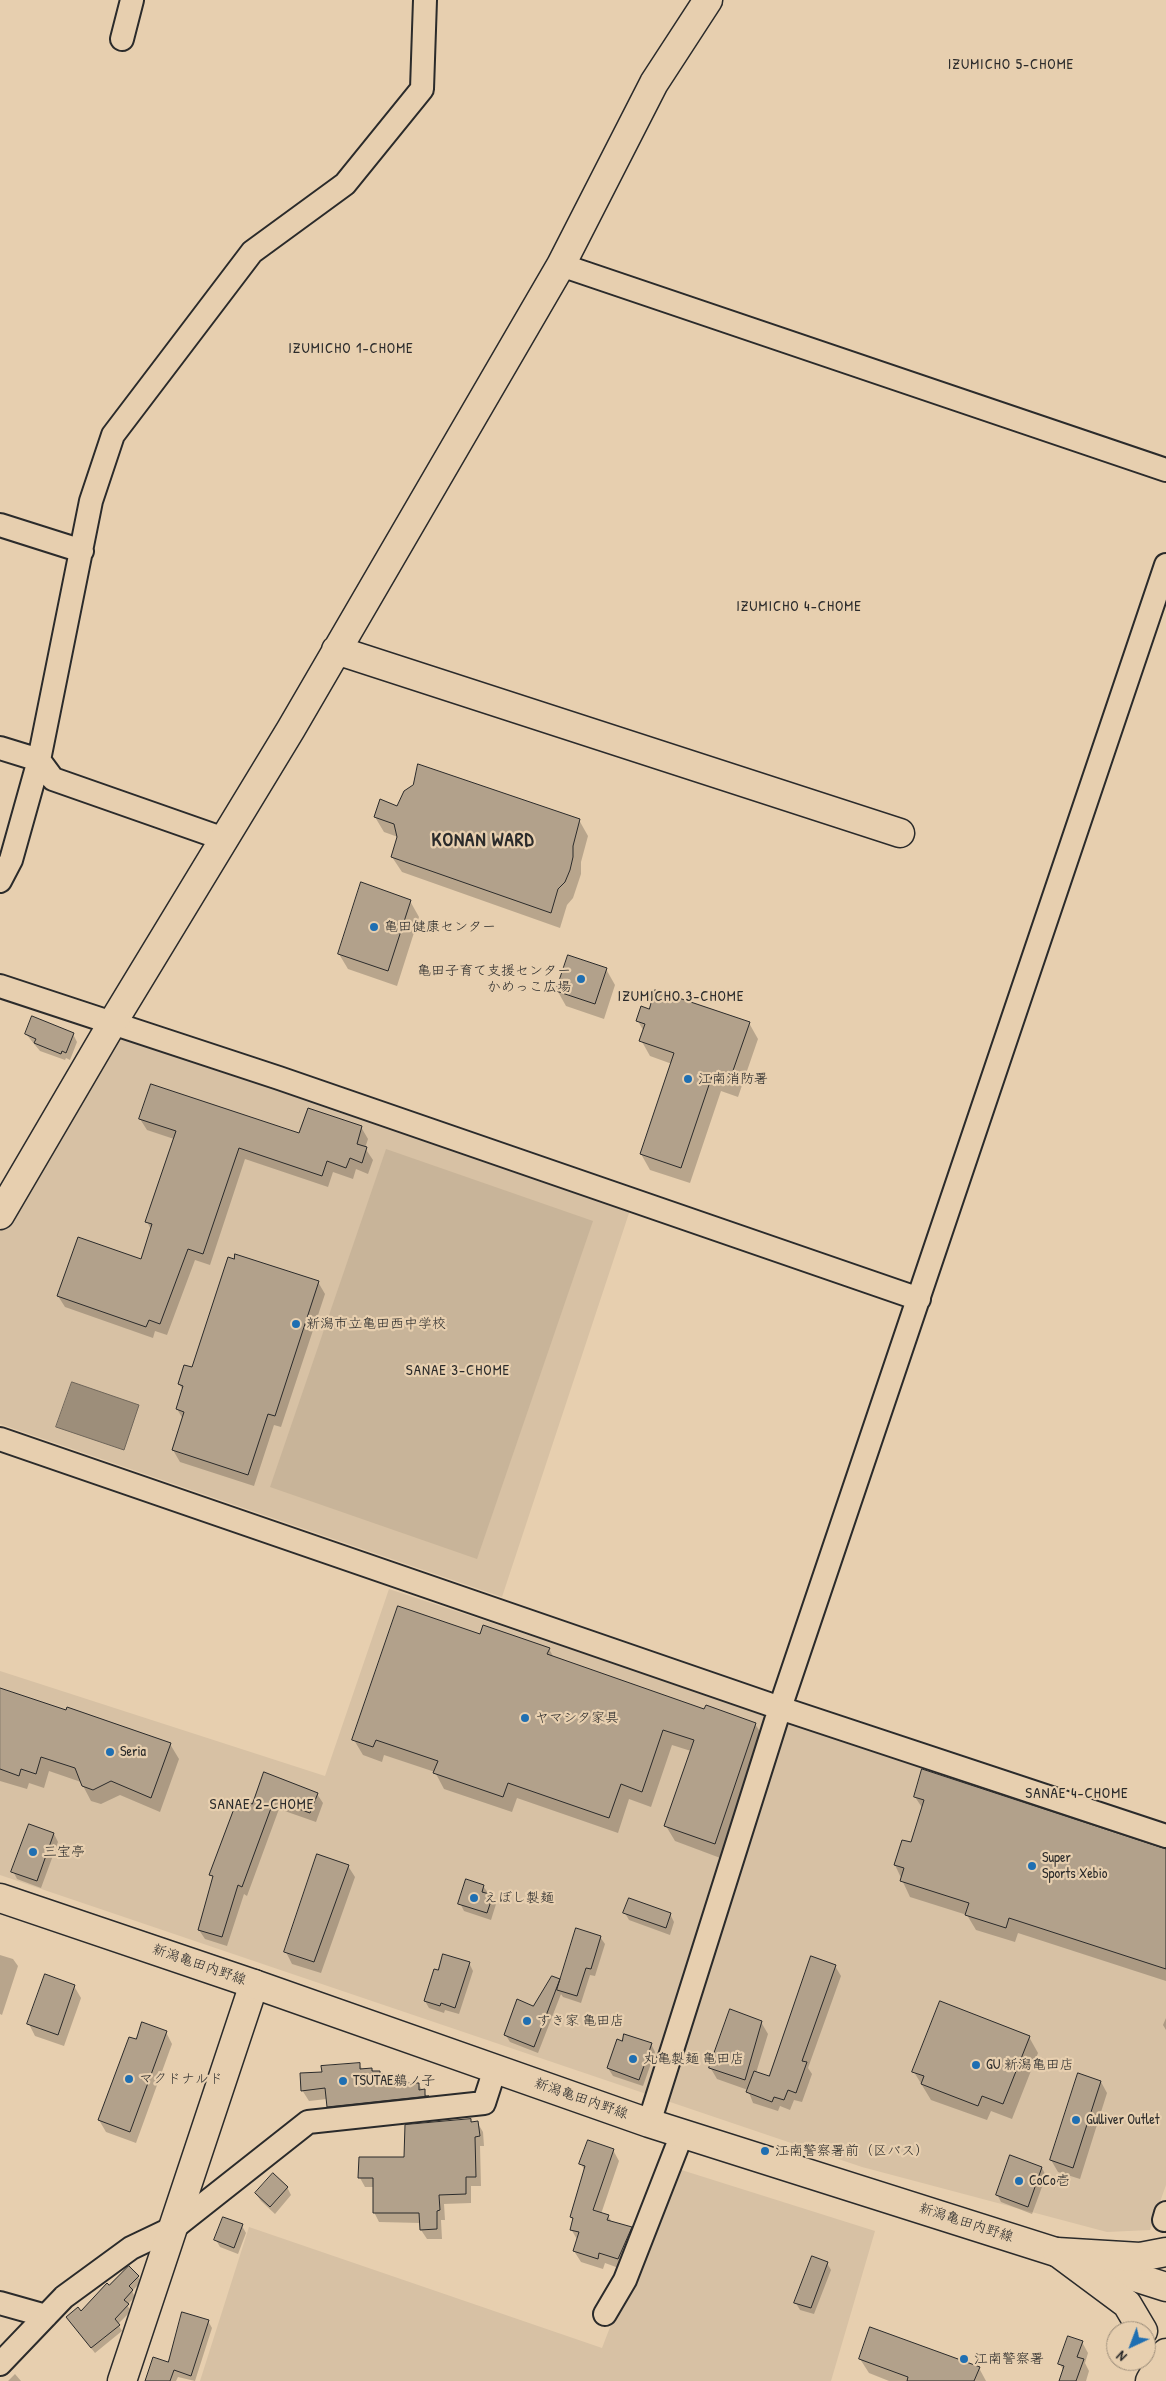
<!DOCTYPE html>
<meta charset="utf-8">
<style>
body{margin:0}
#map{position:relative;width:1166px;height:2381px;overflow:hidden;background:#e7cfaf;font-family:"Patrick Hand",sans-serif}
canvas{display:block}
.north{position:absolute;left:1106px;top:2321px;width:50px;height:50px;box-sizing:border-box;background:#e7cfaf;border:1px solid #9c8d7a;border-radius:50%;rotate:223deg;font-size:14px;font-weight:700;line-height:20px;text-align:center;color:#2b2b2b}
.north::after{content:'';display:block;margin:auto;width:18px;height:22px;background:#1f6fb2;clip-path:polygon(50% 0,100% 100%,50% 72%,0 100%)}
</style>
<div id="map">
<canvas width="1166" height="2381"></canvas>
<div class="north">N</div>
</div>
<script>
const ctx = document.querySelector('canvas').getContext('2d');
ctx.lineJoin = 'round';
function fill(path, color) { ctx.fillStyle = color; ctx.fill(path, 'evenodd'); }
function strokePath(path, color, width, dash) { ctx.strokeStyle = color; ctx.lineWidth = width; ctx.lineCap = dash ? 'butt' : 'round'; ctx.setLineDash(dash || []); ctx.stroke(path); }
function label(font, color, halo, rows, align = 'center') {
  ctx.font = font + ' "Patrick Hand","Klee One",sans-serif'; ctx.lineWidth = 4.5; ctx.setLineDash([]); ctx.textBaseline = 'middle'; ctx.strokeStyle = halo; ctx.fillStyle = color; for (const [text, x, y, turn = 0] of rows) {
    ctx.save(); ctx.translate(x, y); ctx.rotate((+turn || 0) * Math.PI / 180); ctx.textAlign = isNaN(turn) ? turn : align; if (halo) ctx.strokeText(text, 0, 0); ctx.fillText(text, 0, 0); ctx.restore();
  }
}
const built = new Path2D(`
 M 121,1033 L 632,1204 L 502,1597 L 0,1424 L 0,1223 Z
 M 389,1589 L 1166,1846 L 1166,2185 L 1150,2230 L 1107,2232 L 862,2167 L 0,1875 L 0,1671 L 325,1776 Z
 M 672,2167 L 875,2231 L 831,2381 L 200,2381 L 249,2227 L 602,2348 Z`);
const green = new Path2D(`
 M 386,1149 L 593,1221 L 477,1559 L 270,1487 Z`);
const water = new Path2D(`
 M 72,1382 L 139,1405 L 124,1450 L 56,1427 Z`);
const shadow = new Path2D(`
 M 398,807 L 579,820 L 588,836 L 581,862 L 581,874 L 573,898 L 567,905 L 560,928 L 402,872 L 392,857 L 398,837 L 384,832 L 375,817 Z
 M 410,901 L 419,917 L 397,986 L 348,969 L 339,954 Z
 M 606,969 L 615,985 L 604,1019 L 566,1006 L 557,990 Z
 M 649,1011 L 749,1023 L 758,1039 L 738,1097 L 721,1091 L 690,1183 L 650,1170 L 641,1154 L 672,1064 L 650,1056 L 641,1040 L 644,1032 L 638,1021 Z
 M 26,1034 L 73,1034 L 77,1042 L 70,1060 L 66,1058 L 65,1060 L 40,1051 Z
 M 140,1119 L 300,1135 L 361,1127 L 368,1139 L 365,1148 L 373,1160 L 368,1174 L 356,1169 L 353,1179 L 333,1172 L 328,1187 L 245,1159 L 210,1265 L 195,1260 L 167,1335 L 155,1331 L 153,1338 L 65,1307 L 58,1296 L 142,1260 L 152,1231 L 147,1222 L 174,1139 L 147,1130 Z
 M 318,1282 L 325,1294 L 281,1427 L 274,1425 L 254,1486 L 180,1462 L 173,1450 L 183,1419 L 177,1409 L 183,1390 L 179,1384 Z
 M 481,1636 L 549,1649 L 554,1658 L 705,1710 L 755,1724 L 765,1739 L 723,1859 L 675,1841 L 666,1826 L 691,1751 L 672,1745 L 651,1807 L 629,1799 L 618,1833 L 517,1798 L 512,1812 L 444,1789 L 435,1772 L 384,1755 L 382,1762 L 363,1755 L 354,1740 Z
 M 0,1690 L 170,1744 L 179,1759 L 160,1812 L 120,1795 L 101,1804 L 91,1801 L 81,1782 L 49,1771 L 44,1788 L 29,1783 L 27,1789 L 0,1781 Z
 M 264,1774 L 317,1794 L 323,1803 L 316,1822 L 279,1809 L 247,1896 L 244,1894 L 227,1946 L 205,1939 L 199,1930 L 214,1879 L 211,1874 L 252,1805 Z
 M 915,1797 L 1166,1849 L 1166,1981 L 1018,1933 L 1015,1942 L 976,1930 L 967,1915 L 910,1897 L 895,1865 L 911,1844 L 923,1809 Z
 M 54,1834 L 58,1842 L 41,1888 L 17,1879 L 13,1871 Z
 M 348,1866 L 355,1877 L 321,1973 L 292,1964 L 286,1952 Z
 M 483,1886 L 496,1904 L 491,1920 L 464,1911 L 460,1903 Z
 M 625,1913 L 670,1914 L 674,1922 L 670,1935 L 629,1920 Z
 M 600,1937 L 605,1944 L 595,1976 L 590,1975 L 581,2003 L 563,1997 L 561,1994 L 538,2053 L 510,2042 L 505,2034 L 559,1980 L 561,1983 Z
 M 0,1955 L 13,1959 L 18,1966 L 2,2015 L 0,2014 Z
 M 469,1963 L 473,1971 L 459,2014 L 445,2010 L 444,2013 L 429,2008 L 425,2001 L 439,1972 Z
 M 835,1966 L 841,1976 L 808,2068 L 812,2074 L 802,2102 L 794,2100 L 790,2110 L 780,2106 L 778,2111 L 753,2103 L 748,2090 L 717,2079 L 710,2067 L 761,2022 L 768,2034 L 756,2073 L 770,2077 Z
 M 74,1986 L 81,1998 L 64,2046 L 35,2036 L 29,2024 Z
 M 1166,2018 L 1166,2030 L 1163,2025 Z
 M 166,2032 L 172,2044 L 136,2143 L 106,2132 L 99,2120 Z
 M 1029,2037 L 1038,2053 L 1012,2119 L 991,2111 L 987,2120 L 931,2100 L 914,2072 Z
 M 651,2044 L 655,2052 L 643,2086 L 613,2076 L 608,2068 Z
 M 359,2064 L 363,2070 L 372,2069 L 374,2072 L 379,2072 L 381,2075 L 384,2075 L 388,2081 L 405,2081 L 407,2085 L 418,2084 L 434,2106 L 334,2117 L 328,2106 L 327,2099 L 309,2101 L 302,2090 L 323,2073 Z
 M 1101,2082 L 1107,2093 L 1080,2179 L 1058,2172 L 1051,2160 Z
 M 470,2120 L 472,2123 L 477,2122 L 483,2132 L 484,2146 L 480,2146 L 481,2186 L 471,2186 L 471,2203 L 444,2204 L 445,2220 L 441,2220 L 442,2239 L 427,2239 L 421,2230 L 421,2223 L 379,2222 L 374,2212 L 374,2187 L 365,2187 L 360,2178 L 406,2158 Z
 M 613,2150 L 619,2161 L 601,2214 L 608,2216 L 612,2222 L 631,2228 L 637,2239 L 624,2270 L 605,2263 L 603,2269 L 581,2262 L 574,2251 L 578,2241 L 571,2229 L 573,2221 L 571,2217 L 585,2171 L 581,2164 Z
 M 1011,2157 L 1042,2168 L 1046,2176 L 1032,2214 L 1001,2202 L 997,2194 Z
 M 287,2187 L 291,2195 L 275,2214 L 261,2201 L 256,2194 Z
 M 242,2226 L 246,2233 L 238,2254 L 220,2247 L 216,2240 Z
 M 827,2263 L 831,2270 L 814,2314 L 800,2310 L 796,2303 Z
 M 138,2277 L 141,2282 L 132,2291 L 135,2297 L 127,2305 L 131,2311 L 118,2324 L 122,2331 L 95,2353 L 71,2323 L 109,2287 Z
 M 208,2321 L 212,2328 L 195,2381 L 178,2377 L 176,2381 L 147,2381 L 169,2364 Z
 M 1082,2342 L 1088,2353 L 1085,2363 L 1089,2371 L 1086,2381 L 1060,2381 L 1063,2370 L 1060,2364 Z
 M 860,2359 L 979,2368 L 986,2381 L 889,2381 L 869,2373 Z
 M 15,2374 L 21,2381 L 8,2381 Z`);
const building = new Path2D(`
 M 418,764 L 580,819 L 573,846 L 573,857 L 570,870 L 565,882 L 558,889 L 551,913 L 391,857 L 397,837 L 394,824 L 374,817 L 380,799 L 397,806 L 404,791 L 413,785 Z
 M 361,882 L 411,900 L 388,971 L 338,954 Z
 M 568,955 L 607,968 L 595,1004 L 556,991 Z
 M 655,990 L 750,1022 L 729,1082 L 712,1076 L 681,1168 L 640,1154 L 674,1053 L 639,1041 L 645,1024 L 636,1021 L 641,1006 L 649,1009 Z
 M 32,1016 L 74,1033 L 66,1053 L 62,1051 L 61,1054 L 34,1043 L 36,1039 L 25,1034 Z
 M 151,1084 L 299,1133 L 308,1108 L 362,1126 L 357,1144 L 367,1147 L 362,1163 L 350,1158 L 346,1168 L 327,1161 L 322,1176 L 239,1148 L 203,1254 L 188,1249 L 160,1324 L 149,1320 L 146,1327 L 57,1296 L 78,1237 L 141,1259 L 152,1224 L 145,1222 L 176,1131 L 139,1119 Z
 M 235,1254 L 319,1281 L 275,1416 L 268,1414 L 248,1475 L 172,1450 L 184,1412 L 176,1409 L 183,1386 L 178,1384 L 184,1365 L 192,1367 L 228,1257 L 234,1259 Z
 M 398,1606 L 480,1634 L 483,1625 L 550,1648 L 547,1654 L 704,1709 L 706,1705 L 756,1723 L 715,1844 L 664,1826 L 694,1740 L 663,1730 L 642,1792 L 621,1784 L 609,1818 L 508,1783 L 503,1797 L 433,1773 L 438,1761 L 376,1740 L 373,1747 L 352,1740 Z
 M 0,1688 L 66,1710 L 67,1707 L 171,1743 L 151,1798 L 111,1781 L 93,1790 L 82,1786 L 75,1768 L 41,1757 L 36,1774 L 21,1769 L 19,1776 L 0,1769 Z
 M 922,1769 L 1166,1849 L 1166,1969 L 1009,1918 L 1006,1928 L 965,1915 L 969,1903 L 900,1881 L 904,1868 L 894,1865 L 902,1840 L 911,1842 L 924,1800 L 914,1797 Z
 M 264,1772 L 318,1793 L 310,1813 L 274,1800 L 242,1887 L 238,1885 L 222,1937 L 198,1930 L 213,1876 L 209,1875 L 238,1798 L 252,1804 Z
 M 29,1824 L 54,1833 L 37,1881 L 11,1872 Z
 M 317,1854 L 349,1865 L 314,1962 L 284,1952 Z
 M 466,1879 L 484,1885 L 482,1892 L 493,1895 L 487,1913 L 458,1904 Z
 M 629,1898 L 671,1913 L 666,1928 L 623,1913 Z
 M 576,1928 L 601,1936 L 591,1969 L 586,1968 L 577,1996 L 557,1990 Z
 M 443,1954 L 470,1962 L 455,2008 L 441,2003 L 440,2006 L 424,2001 L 434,1969 L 438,1970 Z
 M 811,1956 L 836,1965 L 802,2061 L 807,2062 L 796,2093 L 788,2090 L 784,2100 L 774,2097 L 772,2102 L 746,2092 L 754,2071 L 769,2076 Z
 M 45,1974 L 75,1985 L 58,2035 L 27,2024 Z
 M 552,1976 L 560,1979 L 534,2047 L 504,2035 L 517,1999 L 533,2006 Z
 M 940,2001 L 1030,2036 L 1003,2104 L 982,2096 L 978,2106 L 921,2084 L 924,2076 L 912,2072 Z
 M 730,2009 L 762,2021 L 745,2080 L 709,2068 Z
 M 142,2022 L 167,2031 L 130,2132 L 98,2120 L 129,2037 L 136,2039 Z
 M 624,2034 L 652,2043 L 639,2080 L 607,2068 L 617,2039 L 622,2041 Z
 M 360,2063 L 360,2069 L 372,2068 L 372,2071 L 380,2071 L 380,2074 L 385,2074 L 386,2080 L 406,2080 L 406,2083 L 419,2083 L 419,2090 L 425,2089 L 425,2096 L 429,2096 L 327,2107 L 325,2088 L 301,2091 L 300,2073 L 322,2072 L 321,2066 Z
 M 1078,2073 L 1101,2081 L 1073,2168 L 1050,2160 Z
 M 471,2119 L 471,2122 L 478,2121 L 480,2136 L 475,2137 L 476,2177 L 466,2177 L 466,2194 L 439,2195 L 440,2210 L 437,2211 L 437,2229 L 420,2230 L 419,2213 L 373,2213 L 373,2178 L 358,2178 L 359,2157 L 404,2157 L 405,2125 Z
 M 588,2140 L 614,2149 L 593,2210 L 609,2215 L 607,2220 L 632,2227 L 618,2259 L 599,2253 L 598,2259 L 573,2251 L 579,2232 L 570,2230 L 573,2218 L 570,2217 L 585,2166 L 579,2164 Z
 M 1010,2155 L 1042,2167 L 1028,2207 L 996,2195 Z
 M 273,2173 L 288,2187 L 270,2207 L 255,2193 Z
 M 223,2217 L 243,2224 L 234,2248 L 214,2240 Z
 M 812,2256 L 828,2262 L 811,2308 L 794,2303 Z
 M 129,2266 L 139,2276 L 129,2286 L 133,2290 L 124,2300 L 129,2304 L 115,2319 L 120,2325 L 91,2348 L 66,2317 L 78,2307 L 81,2311 L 107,2283 L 109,2285 Z
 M 182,2312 L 209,2320 L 191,2376 L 174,2370 L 170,2381 L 145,2381 L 153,2357 L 168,2362 Z
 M 870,2327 L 980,2367 L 974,2381 L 907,2381 L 908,2377 L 859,2359 Z
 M 1068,2336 L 1083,2341 L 1077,2357 L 1084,2359 L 1076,2381 L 1059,2381 L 1064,2366 L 1058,2364 Z`);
const street = new Path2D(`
 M 122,39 L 132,0
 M 561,265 L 1166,470
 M 0,525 L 82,551
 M 0,748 L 39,760 L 53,779 L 224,839
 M 0,881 L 11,860 L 39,760 L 91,501 L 113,435 L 252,252 L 345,184 L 422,89 L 425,0
 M 0,986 L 279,1078 L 919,1299
 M 0,1439 L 780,1708 L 1166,1836
 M 649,2123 L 780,1708 L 1166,565
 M 1164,2220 L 1166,2213
 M 0,2303 L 46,2316
 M 605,2314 L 625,2280 L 682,2134
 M 0,2364 L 64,2297 L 131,2248 L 175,2227 L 308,2122 L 484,2103 L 495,2069`);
const secondary = new Path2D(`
 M 336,650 L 900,833
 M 0,1215 L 113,1022 L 291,729 L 561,265 L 654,83 L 708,0
 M 122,2381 L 254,1984`);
const primary = new Path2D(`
 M 0,1898 L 254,1984 L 649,2123 L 1166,2287`);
const highway = new Path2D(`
 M 1057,2252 L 1127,2304 L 1143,2331
 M 1057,2252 L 1140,2257 L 1166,2252
 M 1150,2381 L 1166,2353`);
const markers = [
 [374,927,5,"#1f6fb2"],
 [581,979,5,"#1f6fb2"],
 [688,1079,5,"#1f6fb2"],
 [296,1324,5,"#1f6fb2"],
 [525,1718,5,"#1f6fb2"],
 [110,1752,5,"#1f6fb2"],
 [33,1852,5,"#1f6fb2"],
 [1032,1866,5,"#1f6fb2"],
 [474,1898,5,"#1f6fb2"],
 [527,2021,5,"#1f6fb2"],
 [633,2059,5,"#1f6fb2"],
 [976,2065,5,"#1f6fb2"],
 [129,2079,5,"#1f6fb2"],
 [343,2081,5,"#1f6fb2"],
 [1076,2120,5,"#1f6fb2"],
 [765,2151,5,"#1f6fb2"],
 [1019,2181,5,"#1f6fb2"],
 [964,2359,5,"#1f6fb2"]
];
const poiNames = [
 ["亀田健康センター",384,927],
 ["亀田子育て支援センター",571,971,"right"],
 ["かめっこ広場",571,987,"right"],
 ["江南消防署",698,1079],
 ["新潟市立亀田西中学校",306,1324],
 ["ヤマシタ家具",535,1718],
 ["Seria",120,1752],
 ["三宝亭",43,1852],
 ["Super",1042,1858],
 ["Sports Xebio",1042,1874],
 ["えぼし製麺",484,1898],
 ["すき家 亀田店",537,2021],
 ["丸亀製麺 亀田店",643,2059],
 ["GU 新潟亀田店",986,2065],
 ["マクドナルド",139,2079],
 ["TSUTAE鵜ノ子",353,2081],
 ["Gulliver Outlet",1086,2120],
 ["江南警察署前（区バス）",775,2151],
 ["CoCo壱",1029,2181],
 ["江南警察署",974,2359]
];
const streetNames = [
 ["新潟亀田内野線",199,1965,19],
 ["新潟亀田内野線",581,2099,19],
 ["新潟亀田内野線",966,2223,18]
];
const neighbourhoodNames = [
 ["IZUMICHO 5-CHOME",1011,65],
 ["IZUMICHO 1-CHOME",351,349],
 ["IZUMICHO 4-CHOME",799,607],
 ["IZUMICHO 3-CHOME",681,997],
 ["SANAE 3-CHOME",458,1371],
 ["SANAE 4-CHOME",1077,1794],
 ["SANAE 2-CHOME",262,1805]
];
const districtNames = [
 ["KONAN WARD",483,841]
];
fill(built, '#d7c1a4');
fill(green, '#c8b499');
fill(water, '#9d8e7a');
strokePath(water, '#6f665a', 1);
fill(shadow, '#0003');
fill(building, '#b2a18b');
strokePath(building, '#2b2b2b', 1);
strokePath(street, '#2b2b2b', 26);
strokePath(secondary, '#2b2b2b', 31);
strokePath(primary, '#2b2b2b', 31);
strokePath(highway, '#2b2b2b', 31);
strokePath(street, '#e7cfaf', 22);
strokePath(secondary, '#e7cfaf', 28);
strokePath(primary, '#e7cfaf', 28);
strokePath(highway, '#e7cfaf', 28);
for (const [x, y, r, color] of markers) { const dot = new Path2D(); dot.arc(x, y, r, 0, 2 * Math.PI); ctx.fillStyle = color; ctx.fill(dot); strokePath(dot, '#e7cfaf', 2); }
label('14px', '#2b2b2b', '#e7cfaf', poiNames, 'left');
label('14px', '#2b2b2b', '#e7cfaf', streetNames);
ctx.letterSpacing = '1px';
label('15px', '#2b2b2b', '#e7cfaf', neighbourhoodNames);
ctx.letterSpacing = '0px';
ctx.letterSpacing = '1px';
label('bold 19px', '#2b2b2b', '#e7cfaf', districtNames);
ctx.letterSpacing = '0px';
</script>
